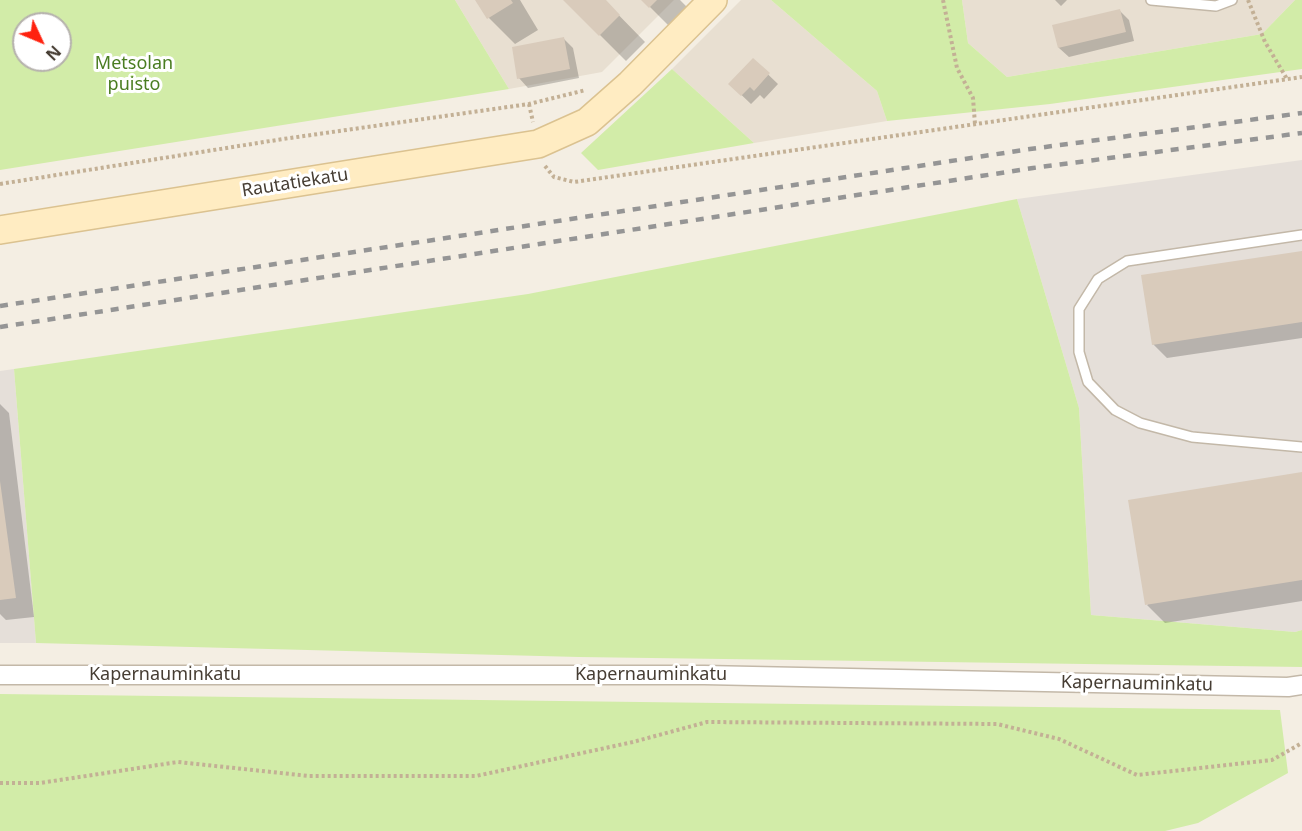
<!DOCTYPE html>
<style>
body{margin:0}
#map{position:relative;width:1302px;height:831px;overflow:hidden;background:#f4eee3;font-family:"Noto Sans",sans-serif}
canvas{display:block}
.north{position:absolute;left:12px;top:12px;width:60px;height:60px;box-sizing:border-box;background:#fff;border:2px solid #b5b1ad;border-radius:50%;rotate:134deg;font-size:16px;font-weight:700;line-height:24px;text-align:center;color:#463d33}
.north::after{content:'';display:block;margin:auto;width:21px;height:27px;background:#ff220f;clip-path:polygon(50% 0,100% 100%,50% 72%,0 100%)}
</style>
<div id="map">
<canvas width="1302" height="831"></canvas>
<div class="north">N</div>
</div>
<script>
const ctx = document.querySelector('canvas').getContext('2d');
ctx.lineJoin = 'round';
function fill(path, color) { ctx.fillStyle = color; ctx.fill(path, 'evenodd'); }
function strokePath(path, color, width, dash) { ctx.strokeStyle = color; ctx.lineWidth = width; ctx.lineCap = dash ? 'butt' : 'round'; ctx.setLineDash(dash || []); ctx.stroke(path); }
function label(font, color, halo, rows, align = 'center') {
  ctx.font = font + ' "Noto Sans",sans-serif'; ctx.lineWidth = 6; ctx.setLineDash([]); ctx.textBaseline = 'middle'; ctx.strokeStyle = halo; ctx.fillStyle = color; for (const [text, x, y, turn = 0] of rows) {
    ctx.save(); ctx.translate(x, y); ctx.rotate((+turn || 0) * Math.PI / 180); ctx.textAlign = isNaN(turn) ? turn : align; if (halo) ctx.strokeText(text, 0, 0); ctx.fillText(text, 0, 0); ctx.restore();
  }
}
const residential = new Path2D(`
 M 455,0 L 674,0 L 602,72 L 509,89 Z
 M 741,0 L 771,0 L 877,91 L 887,121 L 754,143 L 672,69 Z
 M 962,0 L 1295,0 L 1262,34 L 1007,77 L 968,43 Z`);
const industrial = new Path2D(`
 M 1302,160 L 1302,630 L 1295,632 L 1091,615 L 1079,408 L 1017,199 Z
 M 14,369 L 36,643 L 0,643 L 0,371 Z`);
const green = new Path2D(`
 M 0,0 L 455,0 L 509,89 L 0,170 ZM 24,24 L 60,24 L 60,60 L 24,60 Z
 M 771,0 L 962,0 L 968,43 L 1007,77 L 1262,34 L 1295,0 L 1302,0 L 1302,69 L 1050,104 L 887,121 L 877,91 Z
 M 672,69 L 754,143 L 598,170 L 581,153 Z
 M 1017,199 L 1079,408 L 1091,615 L 1295,632 L 1302,630 L 1302,667 L 579,657 L 36,643 L 14,369 L 528,294 Z
 M 0,694 L 1280,710 L 1288,773 L 1198,823 L 1165,831 L 0,831 Z`);
const shadow = new Path2D(`
 M 477,0 L 520,0 L 538,30 L 515,44 L 489,18 Z
 M 565,0 L 604,0 L 645,42 L 626,61 Z
 M 643,0 L 680,0 L 694,14 L 676,33 Z
 M 1055,0 L 1067,0 L 1061,6 Z
 M 1120,11 L 1129,20 L 1134,41 L 1069,57 L 1059,48 L 1054,26 Z
 M 564,39 L 573,48 L 579,78 L 528,88 L 519,78 Z
 M 753,60 L 778,84 L 764,99 L 760,95 L 751,104 L 730,84 Z
 M 1302,252 L 1302,338 L 1167,358 L 1153,344 Z
 M 0,404 L 9,413 L 34,617 L 6,620 L 0,614 Z
 M 1302,474 L 1302,601 L 1165,623 L 1147,605 Z`);
const building = new Path2D(`
 M 475,0 L 511,0 L 513,3 L 487,19 Z
 M 563,0 L 606,0 L 620,15 L 599,36 Z
 M 641,0 L 657,0 L 649,8 Z
 M 1120,9 L 1126,32 L 1058,48 L 1052,25 Z
 M 564,37 L 570,69 L 517,79 L 512,47 Z
 M 753,58 L 770,73 L 754,91 L 750,87 L 741,96 L 728,84 Z
 M 1302,251 L 1302,322 L 1152,345 L 1141,275 Z
 M 1302,472 L 1302,580 L 1145,605 L 1128,500 Z
 M 0,481 L 16,598 L 0,600 Z`);
const path = new Path2D(`
 M 943,0 L 957,68 L 973,98 L 975,124
 M 1248,0 L 1265,42 L 1287,79
 M 529,104 L 533,122
 M 545,166 L 554,177 L 574,182 L 1302,77
 M 0,184 L 283,139 L 529,104 L 586,90
 M 0,783 L 40,783 L 178,762 L 309,776 L 476,776 L 633,742 L 707,722 L 997,724 L 1059,739 L 1137,775 L 1272,760 L 1302,743`);
const lane = new Path2D(`
 M 1151,0 L 1216,6 L 1232,0
 M 1302,235 L 1127,261 L 1098,279 L 1079,309 L 1079,352 L 1088,382 L 1115,410 L 1140,423 L 1192,437 L 1302,447`);
const street = new Path2D(`
 M 0,675 L 704,675 L 1288,687 L 1302,685`);
const secondary = new Path2D(`
 M 0,230 L 538,144 L 587,122 L 630,84 L 713,0`);
const rail = new Path2D(`
 M 0,306 L 1030,149 L 1302,113
 M 0,327 L 1033,168 L 1302,133`);
const parkNames = [
 ["Metsolan",134,64],
 ["puisto",134,85]
];
const streetNames = [
 ["Rautatiekatu",295,183,-9],
 ["Kapernauminkatu",165,675],
 ["Kapernauminkatu",651,675],
 ["Kapernauminkatu",1137,684,1]
];
fill(residential, '#e8dfd1');
fill(industrial, '#e5dfd9');
fill(green, '#d2eca8');
fill(shadow, '#0003');
fill(building, '#d9cbbb');
strokePath(lane, '#c3b8a8', 12);
strokePath(street, '#c3b8a8', 21);
strokePath(secondary, '#dbc290', 30);
strokePath(path, '#c3b095', 4, [3, 3]);
strokePath(lane, '#fff', 9);
strokePath(street, '#fff', 18);
strokePath(secondary, '#ffecc2', 27);
strokePath(rail, '#959595', 4.5, [8, 8]);
label('18px', '#4a7d21', '#fff', parkNames);
label('18px', '#463d33', '#fff', streetNames);
</script>
